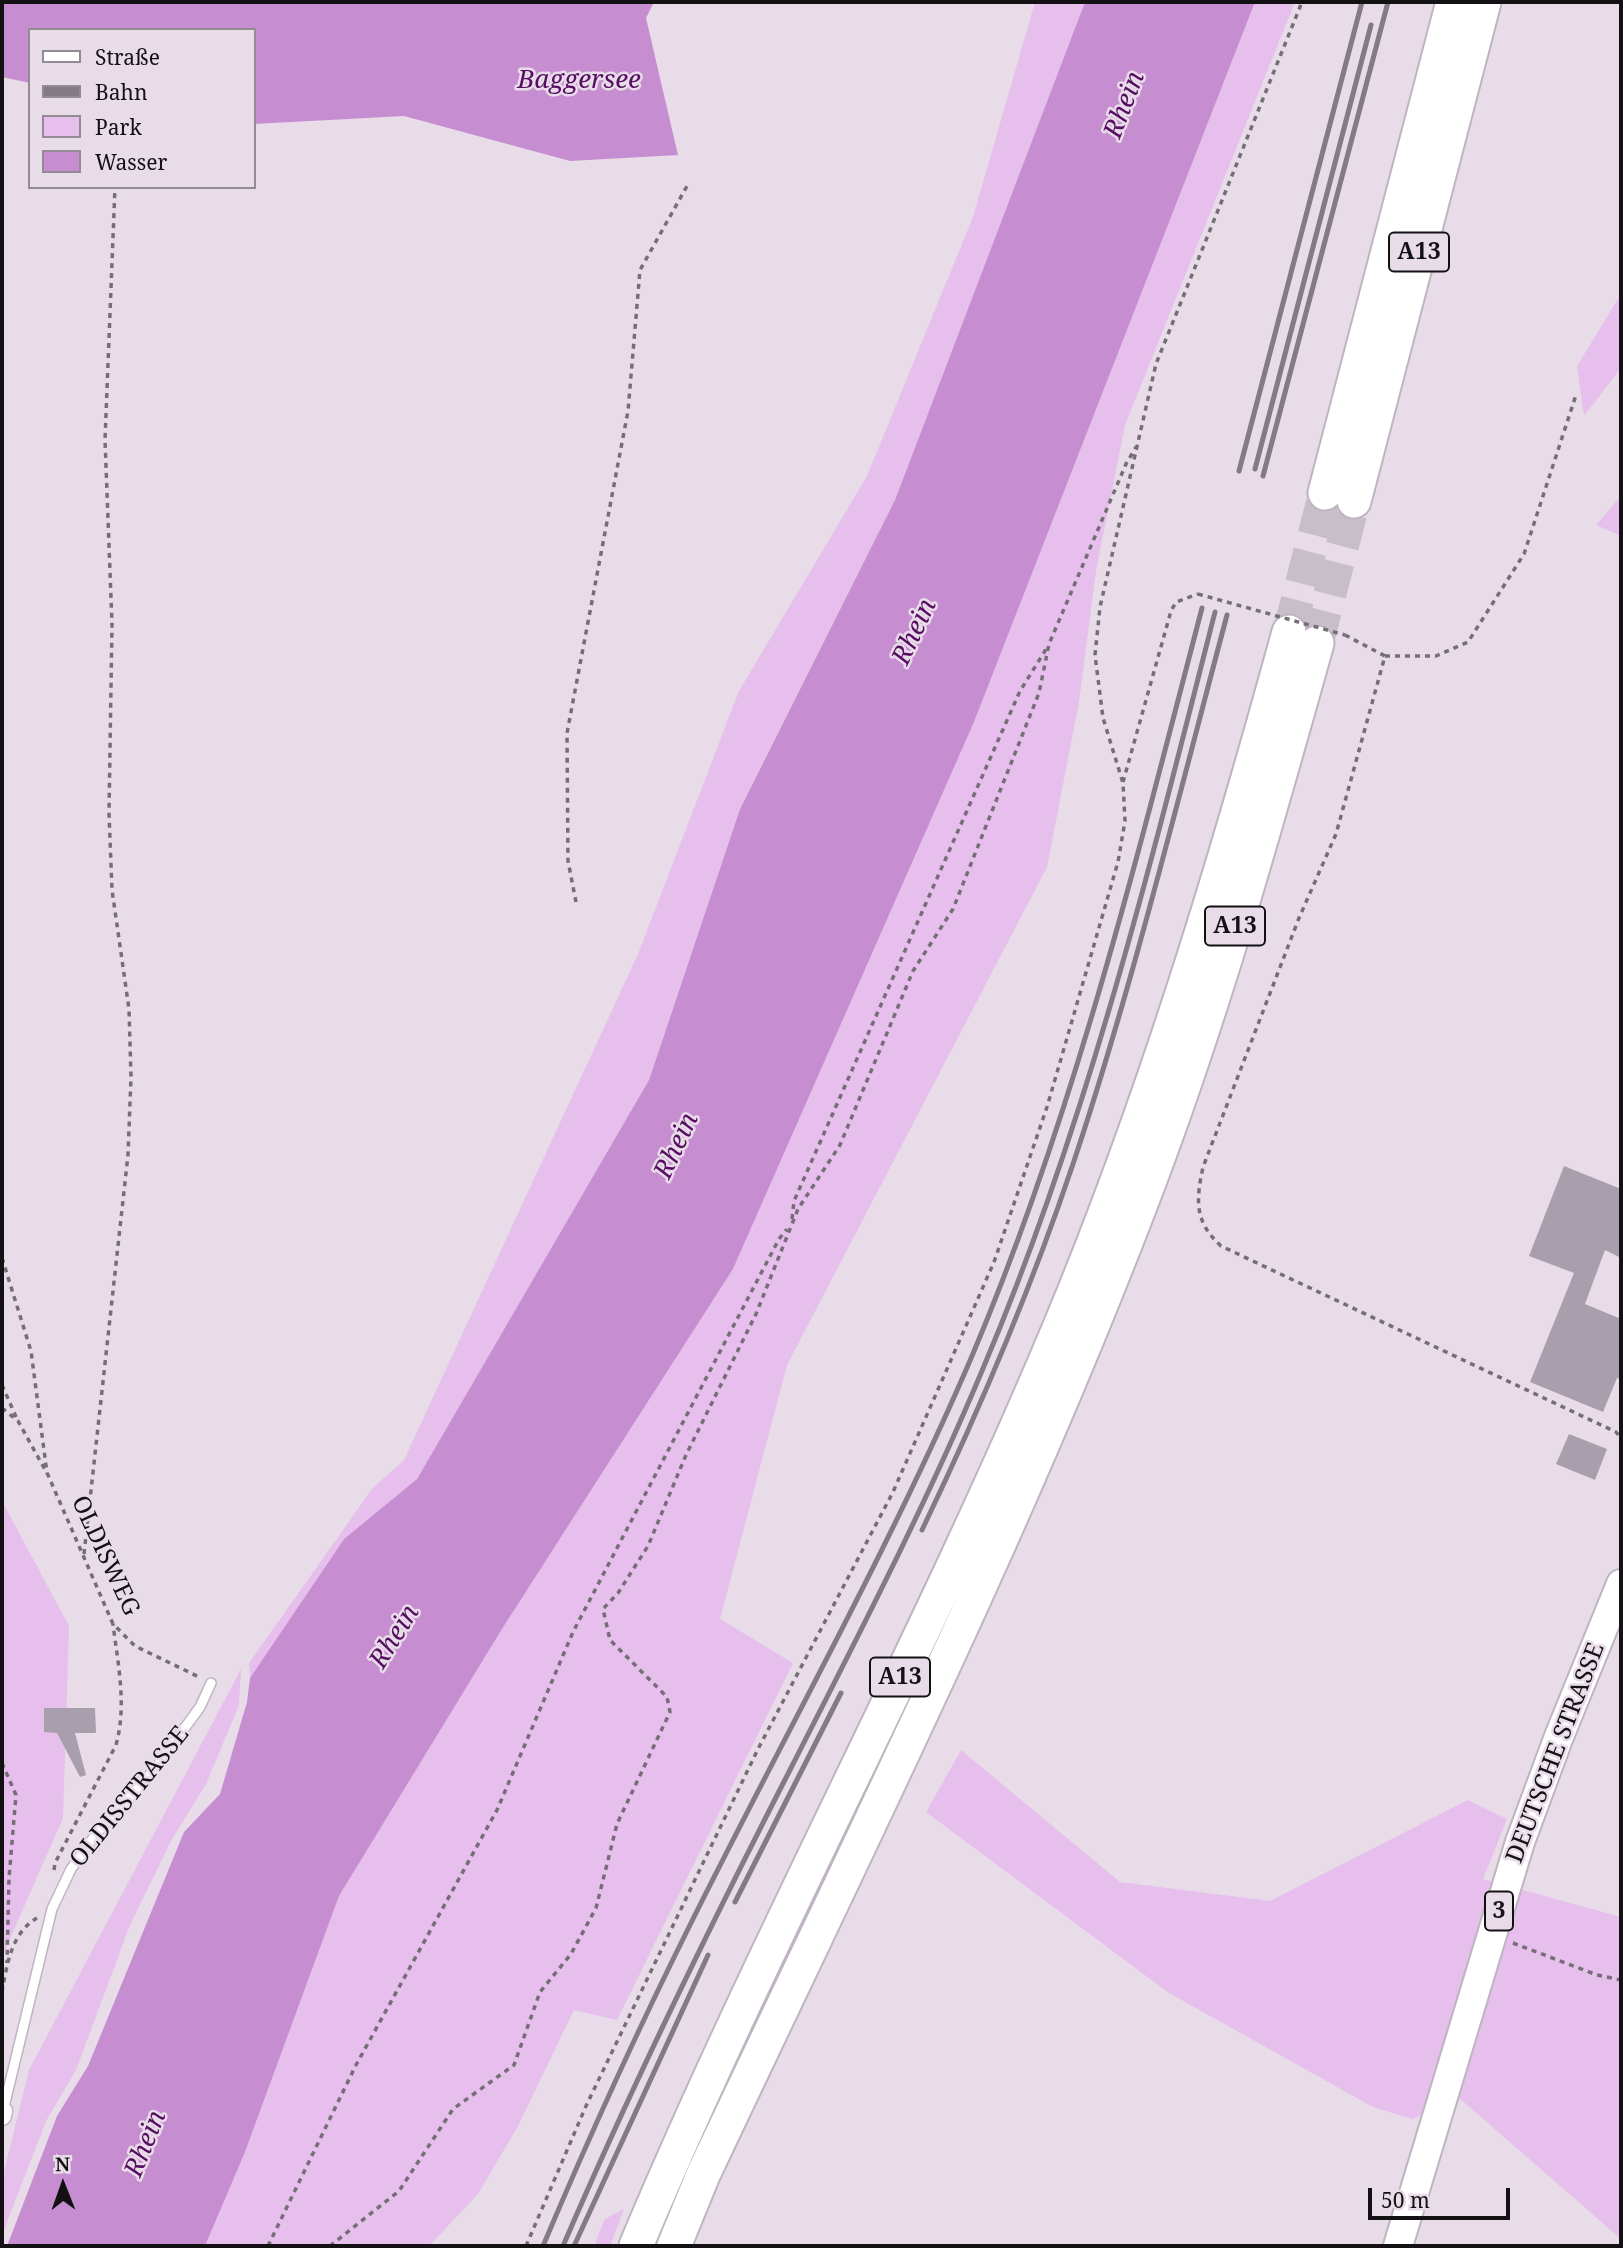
<!DOCTYPE html>
<meta charset="utf-8">
<style>
body{margin:0}
#map{position:relative;width:1623px;height:2248px;overflow:hidden;background:#e8dce9;font-family:"Noto Serif",serif}
canvas{display:block}
.frame{position:absolute;inset:0;border:4px solid #141115;pointer-events:none}
.legend{position:absolute;left:28px;top:28px;width:228px;height:161px;box-sizing:border-box;background:#e8dce9;border:2px solid #938b94;margin:0;padding:9px 12px;list-style:none;font-size:21px;color:#141115}
.legend li{display:flex;align-items:center;gap:14px;height:35px}
.legend b{width:35px;border:2px solid #938b94}
.north{position:absolute;left:28px;top:2150px;width:70px;height:70px;-webkit-text-stroke:5px #e8dce9;paint-order:stroke;rotate:359deg;font-size:19px;font-weight:700;line-height:28px;text-align:center;color:#141115}
.north::after{content:'';display:block;margin:auto;width:24px;height:32px;background:#141115;clip-path:polygon(50% 0,100% 100%,50% 72%,0 100%)}
.scale{position:absolute;left:1368px;top:2188px;width:142px;height:32px;box-sizing:border-box;border:4px solid #141115;border-top:0;padding-left:9px;font-size:21px;line-height:24px;white-space:nowrap;color:#141115;-webkit-text-stroke:5px #e8dce9;paint-order:stroke}
</style>
<div id="map">
<canvas width="1623" height="2248"></canvas>
<div class="frame"></div>
<ul class="legend">
<li><b style="height:9px;background:#fff"></b>Straße</li>
<li><b style="height:9px;background:#837b84"></b>Bahn</li>
<li><b style="height:19px;background:#e6bfec"></b>Park</li>
<li><b style="height:19px;background:#c78dd1"></b>Wasser</li>
</ul>
<div class="north">N</div>
<div class="scale">50 m</div>
</div>
<script>
const ctx = document.querySelector('canvas').getContext('2d');
ctx.lineJoin = 'round';
function fill(path, color) { ctx.fillStyle = color; ctx.fill(path, 'evenodd'); }
function strokePath(path, color, width, dash) { ctx.strokeStyle = color; ctx.lineWidth = width; ctx.lineCap = dash ? 'butt' : 'round'; ctx.setLineDash(dash || []); ctx.stroke(path); }
function label(font, color, halo, rows, align = 'center') {
  ctx.font = font + ' "Noto Serif",serif'; ctx.lineWidth = 5; ctx.setLineDash([]); ctx.textBaseline = 'middle'; ctx.strokeStyle = halo; ctx.fillStyle = color; for (const [text, x, y, turn = 0] of rows) {
    ctx.save(); ctx.translate(x, y); ctx.rotate((+turn || 0) * Math.PI / 180); ctx.textAlign = isNaN(turn) ? turn : align; if (halo) ctx.strokeText(text, 0, 0); ctx.fillText(text, 0, 0); ctx.restore();
  }
}
const green = new Path2D(`
 M 1035,2 L 1085,2 L 895,500 L 740,809 L 649,1080 L 417,1479 L 344,1539 L 250,1678 L 249,1663 L 372,1489 L 404,1460 L 638,954 L 739,691 L 867,476 L 973,217 Z
 M 1255,2 L 1295,2 L 1125,425 L 1096,571 L 1079,702 L 1047,867 L 787,1365 L 720,1619 L 793,1663 L 617,2020 L 574,2010 L 518,2126 L 478,2194 L 429,2246 L 205,2246 L 245,2152 L 339,1896 L 502,1629 L 733,1269 L 974,722 Z
 M 1621,294 L 1621,368 L 1584,416 L 1577,366 Z
 M 1621,496 L 1621,536 L 1596,525 Z
 M 2,1501 L 69,1626 L 63,1818 L 2,1957 Z
 M 241,1669 L 239,1705 L 206,1784 L 171,1841 L 130,1925 L 76,2070 L 46,2121 L 2,2235 L 2,2180 L 29,2070 Z
 M 961,1750 L 1120,1882 L 1270,1901 L 1468,1800 L 1507,1819 L 1483,1879 L 1621,1917 L 1621,2239 L 1458,2097 L 1413,2119 L 1373,2107 L 1169,1993 L 926,1812 Z
 M 624,2209 L 610,2246 L 594,2246 L 605,2219 Z`);
const water = new Path2D(`
 M 2,2 L 654,2 L 646,18 L 678,155 L 570,161 L 404,116 L 254,124 L 254,30 L 30,30 L 30,83 L 2,77 Z
 M 1085,2 L 1255,2 L 974,722 L 733,1269 L 502,1629 L 339,1896 L 245,2152 L 205,2246 L 7,2246 L 57,2116 L 88,2066 L 184,1832 L 220,1794 L 247,1702 L 250,1678 L 344,1539 L 417,1479 L 649,1080 L 740,809 L 895,500 Z`);
const building = new Path2D(`
 M 1564,1166 L 1621,1189 L 1621,1258 L 1605,1250 L 1585,1304 L 1621,1319 L 1621,1379 L 1617,1378 L 1603,1412 L 1530,1382 L 1574,1273 L 1529,1256 Z
 M 1569,1434 L 1607,1449 L 1595,1480 L 1556,1464 Z
 M 44,1708 L 95,1708 L 96,1733 L 75,1733 L 86,1775 L 80,1777 L 57,1733 L 44,1732 Z`);
const motorwayTunnel = new Path2D(`
 M 1289,632 L 1325,493
 M 1317,643 L 1354,501`);
const path = new Path2D(`
 M 1345,635 L 1385,656 L 1336,834 L 1299,918 L 1203,1167 C 1196,1201 1194,1221 1221,1246 L 1616,1432 L 1621,1438
 M 1385,656 L 1436,656 L 1468,642 L 1524,554 L 1576,395
 M 1123,782 L 1171,611 L 1176,602 L 1198,594
 M 576,902 L 568,861 L 567,733 L 628,411 L 640,270 L 687,186
 M 792,1219 L 794,1201 L 1020,691 L 1048,646
 M 2,1258 L 31,1351 L 47,1473
 M 2,1385 L 17,1419
 M 2,1408 L 18,1421 L 48,1475 L 113,1624 L 135,1646 L 199,1677
 M 84,1554 L 128,1155 L 131,1077 L 129,1009 L 112,890 L 109,813 L 112,624 L 105,440 L 115,187
 M 2,1763 L 16,1795 L 9,1878 L 7,1963
 M 54,1870 L 55,1863 L 116,1745 C 127,1705 118,1665 113,1624
 M 1513,1943 L 1597,1975 L 1621,1980
 M 2,1992 C 7,1965 11,1933 37,1918
 M 268,2246 L 356,2065 L 497,1810 L 573,1632 L 779,1239 L 787,1229
 M 330,2246 L 399,2191 L 453,2109 L 514,2065 L 540,1992 L 571,1954 L 596,1908 L 617,1824 L 670,1712 L 667,1697 L 610,1640 L 603,1609 L 618,1593 L 648,1546 L 686,1455 L 756,1314 L 798,1209 L 840,1145 L 913,971 L 953,909 L 1039,693 L 1049,644 L 1126,464 L 1136,447
 M 526,2246 L 586,2106 L 758,1749 L 893,1492 L 994,1262 L 1047,1107 L 1118,862 L 1125,821 L 1123,783 L 1103,718 L 1095,655 L 1100,607 L 1156,364 L 1302,2`);
const service = new Path2D(`
 M 3,2111 L 52,1909 L 71,1869 L 96,1834 L 154,1770 L 200,1707 L 211,1683`);
const minor = new Path2D(`
 M 2,2116 L 3,2111`);
const primary = new Path2D(`
 M 1398,2246 L 1520,1842 L 1558,1739 L 1621,1584`);
const motorway = new Path2D(`
 M 1325,493 L 1453,2
 M 1354,501 L 1484,2
 M 636,2246 C 766,1936 928,1641 1058,1331 C 1153,1104 1224,869 1289,632
 M 674,2246 L 703,2175 C 854,1854 1013,1537 1140,1206 C 1211,1022 1264,832 1317,643`);
const rail = new Path2D(`
 M 1255,469 L 1371,25
 M 1239,471 L 1362,2
 M 1263,476 L 1388,2
 M 922,1530 C 979,1411 1031,1289 1073,1164 C 1133,984 1178,799 1227,615
 M 735,1902 L 841,1693
 M 543,2246 C 589,2137 638,2029 691,1923 C 785,1734 889,1550 972,1356 C 1074,1115 1136,861 1202,608
 M 563,2246 C 633,2083 711,1924 792,1766 C 859,1634 927,1503 984,1366 C 1087,1123 1150,867 1215,612
 M 574,2246 L 708,1955`);
const pathBridge = new Path2D(`
 M 1198,594 L 1345,635`);
const shields = [
 [1419,252,60],
 [1235,926,60],
 [900,1677,60],
 [1499,1911,28]
];
const shieldNames = [
 ["A13",1419,252],
 ["A13",1235,926],
 ["A13",900,1677],
 ["3",1499,1911]
];
const streetNames = [
 ["OLDISWEG",105,1556,65],
 ["DEUTSCHE STRASSE",1556,1753,-69],
 ["OLDISSTRASSE",130,1797,-51]
];
const waterNames = [
 ["Baggersee",579,81],
 ["Rhein",1125,105,-69],
 ["Rhein",915,632,-65],
 ["Rhein",677,1146,-65],
 ["Rhein",395,1637,-58],
 ["Rhein",146,2144,-68]
];
fill(green, '#e6bfec');
fill(water, '#c78dd1');
fill(building, '#a99eab');
strokePath(motorwayTunnel, '#c8bec9', 33, [33, 17]);
strokePath(service, '#bfb4c1', 12);
strokePath(minor, '#bfb4c1', 21);
strokePath(primary, '#bfb4c1', 32);
strokePath(motorway, '#bfb4c1', 37);
strokePath(path, '#756e76', 3.5, [5, 5]);
strokePath(service, '#fff', 9);
strokePath(minor, '#fff', 18);
strokePath(primary, '#fff', 28);
strokePath(motorway, '#fff', 33);
strokePath(rail, '#837b84', 5);
strokePath(pathBridge, '#756e76', 3.5, [5, 5]);
for (const [x, y, w] of shields) { const box = new Path2D(); box.roundRect(x - w / 2, y - 19.5, w, 39, 5); ctx.fillStyle = '#e8dce9'; ctx.fill(box); strokePath(box, '#141115', 2); }
label('bold 23px', '#141115', null, shieldNames);
label('24px', '#141115', '#e8dce9', streetNames);
label('italic 26px', '#560d62', '#e8dce9', waterNames);
</script>
